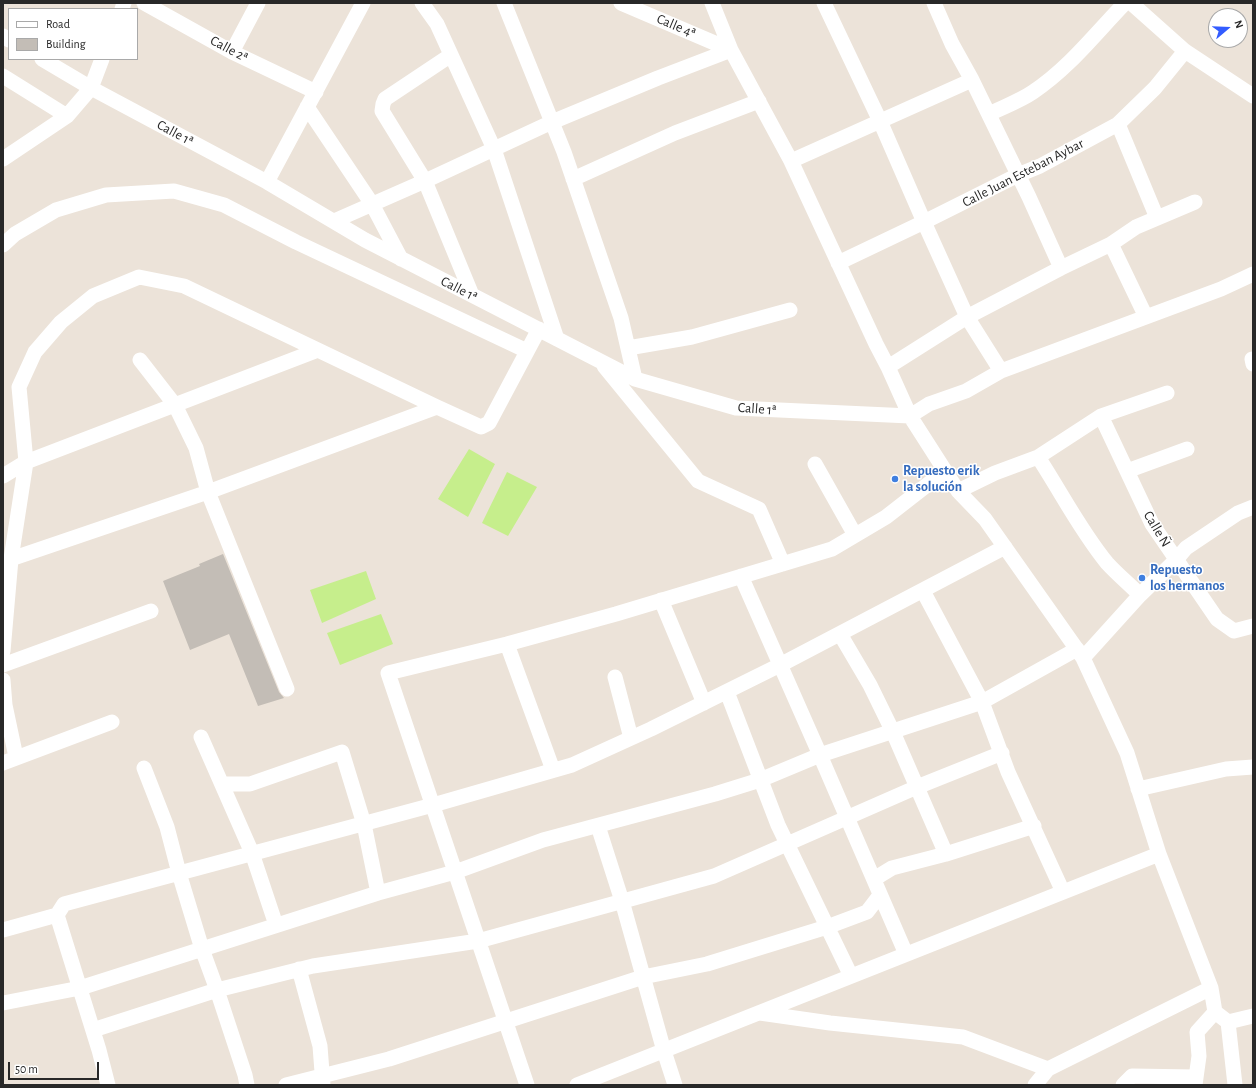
<!DOCTYPE html>
<meta charset="utf-8">
<style>
body{margin:0}
#map{position:relative;width:1256px;height:1088px;overflow:hidden;background:#ece3d9;font-family:"Alegreya Sans",sans-serif}
canvas{display:block}
.frame{position:absolute;inset:0;border:4px solid #282828;pointer-events:none}
.legend{position:absolute;left:8px;top:8px;width:130px;height:52px;box-sizing:border-box;background:#fff;border:1px solid #a9a9a9;margin:0;padding:5px 7px;list-style:none;font-size:12px;color:#282828}
.legend li{display:flex;align-items:center;gap:8px;height:20px}
.legend b{width:20px;border:1px solid #a9a9a9}
.north{position:absolute;left:1208px;top:8px;width:40px;height:40px;box-sizing:border-box;background:#fff;border:1px solid #a9a9a9;border-radius:50%;rotate:71deg;font-size:11px;font-weight:700;line-height:16px;text-align:center;color:#282828}
.north::after{content:'';display:block;margin:auto;width:14px;height:18px;background:#335cff;clip-path:polygon(50% 0,100% 100%,50% 72%,0 100%)}
.scale{position:absolute;left:8px;top:1062px;width:91px;height:18px;box-sizing:border-box;border:2px solid #282828;border-top:0;padding-left:5px;font-size:12px;line-height:14px;white-space:nowrap;color:#282828;-webkit-text-stroke:3px #fff;paint-order:stroke}
</style>
<div id="map">
<canvas width="1256" height="1088"></canvas>
<div class="frame"></div>
<ul class="legend">
<li><b style="height:5px;background:#fff"></b>Road</li>
<li><b style="height:11px;background:#c3bdb6"></b>Building</li>
</ul>
<div class="north">N</div>
<div class="scale">50 m</div>
</div>
<script>
const ctx = document.querySelector('canvas').getContext('2d');
ctx.lineJoin = 'round';
function fill(path, color) { ctx.fillStyle = color; ctx.fill(path, 'evenodd'); }
function strokePath(path, color, width, dash) { ctx.strokeStyle = color; ctx.lineWidth = width; ctx.lineCap = dash ? 'butt' : 'round'; ctx.setLineDash(dash || []); ctx.stroke(path); }
function label(font, color, halo, rows, align = 'center') {
  ctx.font = font + ' "Alegreya Sans",sans-serif'; ctx.lineWidth = 3; ctx.setLineDash([]); ctx.textBaseline = 'middle'; ctx.strokeStyle = halo; ctx.fillStyle = color; for (const [text, x, y, turn = 0] of rows) {
    ctx.save(); ctx.translate(x, y); ctx.rotate((+turn || 0) * Math.PI / 180); ctx.textAlign = isNaN(turn) ? turn : align; if (halo) ctx.strokeText(text, 0, 0); ctx.fillText(text, 0, 0); ctx.restore();
  }
}
const pitch = new Path2D(`
 M 469,449 L 495,464 L 468,517 L 438,499 Z
 M 507,472 L 537,487 L 508,536 L 482,523 Z
 M 366,571 L 376,599 L 322,623 L 310,590 Z
 M 381,614 L 393,644 L 340,665 L 327,633 Z`);
const building = new Path2D(`
 M 223,554 L 279,692 L 284,698 L 258,706 L 229,634 L 190,650 L 163,581 L 200,566 L 199,564 Z`);
const minor = new Path2D(`
 M 144,3 L 232,52 L 316,92
 M 422,3 L 437,24 L 494,149 L 557,339
 M 504,3 L 564,152 L 621,318 L 635,379
 M 621,3 L 731,50
 M 712,3 L 731,50 L 791,161 L 876,344 L 888,367 L 910,416 L 958,491 L 985,519 L 1083,658 L 1127,753 L 1159,854 L 1211,988 L 1215,1012 L 1228,1022 L 1253,1016
 M 824,3 L 880,121 L 924,222 L 967,317 L 1001,371
 M 934,3 L 952,44 L 972,80 L 1029,197 L 1061,268
 M 1131,3 L 1185,51 L 1253,96
 M 122,9 L 124,3
 M 3,36 L 9,40
 M 232,52 L 258,3
 M 451,55 L 385,99 L 383,104 L 382,111 L 425,181 L 472,295
 M 42,59 L 91,88 L 267,182 L 365,240 L 635,379 L 736,408 L 910,416 L 929,404 L 966,391 L 1001,371 L 1221,289 L 1253,274
 M 3,76 L 67,116
 M 307,107 L 372,204 L 401,259
 M 989,114 C 1003,107 1020,101 1033,92 C 1069,68 1095,34 1125,3
 M 1118,124 L 1157,218
 M 3,159 L 67,116 L 91,88 L 102,59
 M 791,161 L 972,80
 M 573,179 L 675,133 L 759,101
 M 267,182 L 363,3
 M 334,221 L 425,181 L 552,122 L 658,78 L 731,50
 M 1111,244 L 1146,317
 M 3,245 L 15,234 L 56,210 L 106,195 L 174,191 L 224,205 L 296,242 L 527,351
 M 838,263 L 924,222 L 1018,175 L 1040,166 L 1118,124 L 1155,88 L 1185,51
 M 628,348 L 692,337 L 790,310
 M 1252,359 L 1253,364
 M 140,360 L 175,405 L 196,448 L 208,492 L 287,689
 M 604,366 L 698,481 L 759,509 L 783,564
 M 888,367 L 967,317 L 1061,268 L 1111,244 L 1136,227 L 1195,202
 M 1101,416 L 1152,524 L 1217,619 L 1234,631 L 1253,626
 M 1038,457 L 1101,416 L 1167,393
 M 815,464 L 855,535
 M 1127,471 L 1187,449
 M 3,476 L 26,462 L 318,350
 M 958,491 L 995,473 L 1038,457 C 1061,492 1080,530 1107,563 C 1117,574 1129,584 1140,595
 M 11,559 L 208,492 L 437,407
 M 741,576 L 820,755 L 906,954
 M 923,591 L 982,702 L 1008,772 L 1063,892
 M 661,600 L 704,703
 M 840,634 L 870,685 L 893,732 L 946,854
 M 507,644 L 553,770
 M 3,651 L 11,559 L 26,462 L 19,387 L 35,352 L 61,322 L 93,296 L 139,277 L 184,286 L 437,407 L 481,427 L 489,423 L 539,329
 M 1083,658 L 1140,595 L 1176,560 L 1186,548 L 1238,513 L 1253,507
 M 3,665 L 151,611
 M 615,677 L 631,738
 M 3,680 L 5,705 L 16,757
 M 727,692 L 778,825 L 851,976
 M 201,737 L 252,853 L 276,925
 M 3,763 L 112,722
 M 144,768 L 167,827 L 179,873 L 202,949 L 217,990 L 245,1075 L 247,1085
 M 222,784 L 250,784 L 342,752 L 364,824 L 378,893
 M 1138,789 L 1226,769 L 1253,767
 M 598,826 L 622,901 L 664,1051 L 675,1085
 M 874,879 L 892,868 L 946,854 L 1034,826
 M 57,915 L 99,1050 L 108,1085
 M 3,930 L 57,915 L 64,904 L 433,805 L 572,765 L 651,729 L 780,665 L 1005,547
 M 299,969 L 320,1046 L 323,1085
 M 3,1003 L 80,988 L 378,893 L 455,872 L 543,840 L 715,794 L 760,780 L 820,755 L 982,702 L 1077,649
 M 760,1013 L 830,1023 L 963,1037 L 1048,1069
 M 1228,1022 L 1235,1085
 M 93,1030 L 217,990 L 313,966 L 478,941 L 714,876 L 917,787 L 1002,753
 M 286,1085 L 389,1059 L 643,977 L 707,964 L 827,927 L 867,912 L 880,895
 M 527,1085 L 388,673 L 507,644 L 616,614 L 832,549 L 886,517 L 945,471
 M 577,1085 L 1159,854
 M 1035,1085 L 1048,1069 L 1211,988
 M 1123,1085 L 1132,1076 L 1195,1077
 M 1195,1085 L 1199,1056 L 1197,1032 L 1215,1012`);
const markers = [
 [895,479,4,"#3f7fe0"],
 [1142,578,4,"#3f7fe0"]
];
const streetNames = [
 ["Calle 4ª",676,26,23],
 ["Calle 2ª",229,49,28],
 ["Calle 1ª",175,133,28],
 ["Calle Juan Esteban Aybar",1023,173,-27],
 ["Calle 1ª",459,289,27],
 ["Calle 1ª",757,409,4],
 ["Calle Ñ",1157,529,59]
];
const shopNames = [
 ["Repuesto erik",903,471],
 ["la solución",903,487],
 ["Repuesto",1150,570],
 ["los hermanos",1150,586]
];
fill(pitch, '#c6ee8c');
fill(building, '#c3bdb6');
strokePath(minor, '#fff', 15);
for (const [x, y, r, color] of markers) { const dot = new Path2D(); dot.arc(x, y, r, 0, 2 * Math.PI); ctx.fillStyle = color; ctx.fill(dot); strokePath(dot, '#fff', 1.5); }
label('14px', '#282828', '#fff', streetNames);
label('bold 14px', '#366cbe', '#fff', shopNames, 'left');
</script>
